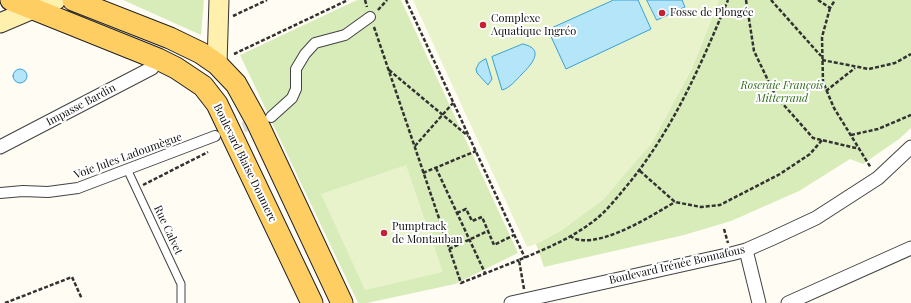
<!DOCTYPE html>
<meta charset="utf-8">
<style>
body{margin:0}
canvas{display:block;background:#fffcf3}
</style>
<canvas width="911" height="303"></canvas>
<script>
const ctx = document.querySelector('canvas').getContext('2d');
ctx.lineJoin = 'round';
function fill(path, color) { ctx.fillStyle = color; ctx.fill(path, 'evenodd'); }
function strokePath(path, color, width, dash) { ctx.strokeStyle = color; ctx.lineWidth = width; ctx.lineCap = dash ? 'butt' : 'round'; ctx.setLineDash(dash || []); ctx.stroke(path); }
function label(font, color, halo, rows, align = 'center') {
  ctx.font = font + ' "Playfair Display",serif'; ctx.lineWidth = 4; ctx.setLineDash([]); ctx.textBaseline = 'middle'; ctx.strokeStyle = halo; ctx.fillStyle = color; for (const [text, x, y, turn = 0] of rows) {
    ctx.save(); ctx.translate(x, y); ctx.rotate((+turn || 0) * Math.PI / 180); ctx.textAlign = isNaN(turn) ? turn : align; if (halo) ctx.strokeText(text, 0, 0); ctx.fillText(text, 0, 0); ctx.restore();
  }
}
const green = new Path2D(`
 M 123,0 L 204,0 L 201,35 Z
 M 357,0 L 401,0 L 518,253 L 455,284 L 367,303 L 358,303 L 240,55 Z
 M 719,0 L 911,0 L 911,128 L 899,139 L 863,164 L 850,159 L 799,191 L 731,221 L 684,235 L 544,267 L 536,244 L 562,230 L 651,144 L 692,68 Z`);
const pitch = new Path2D(`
 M 413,0 L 719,0 L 692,68 L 651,144 L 603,200 L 562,230 L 536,244 L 527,247 Z
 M 406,165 L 443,272 L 365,290 L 321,194 Z`);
const water = new Path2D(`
 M 614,0 L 638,0 L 651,29 L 566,69 L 548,30 Z
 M 647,0 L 682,0 L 685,7 L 657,20 Z
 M 523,44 C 546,49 531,65 522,74 C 516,80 510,88 502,90 L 492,57 Z
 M 486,59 L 492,79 L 488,85 L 477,73 L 476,69 L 479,63 Z
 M13 76a7 7 0 1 1 14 0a7 7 0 1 1-14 0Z`);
const pedestrianTunnel = new Path2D(`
 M 229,132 L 259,122`);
const path = new Path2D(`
 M 365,0 L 367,7
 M 406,0 L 525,258
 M 746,0 L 754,51 L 775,95 L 813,138 L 860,149
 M 771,0 L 821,56
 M 818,0 L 830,8 L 835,0
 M 830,8 L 822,37 L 823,82 L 834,108 L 871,168
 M 378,10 L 387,0
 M 233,16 L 267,0
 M 374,27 L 461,283 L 519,260
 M 234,54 L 348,0
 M 822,60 L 869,69 L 895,63 L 911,54
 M 389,70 L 468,136
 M 826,91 L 855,68
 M 851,135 L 878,129 L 911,115
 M 415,146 L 453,103
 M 436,168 L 485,273
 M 640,171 L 675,202 L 701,207 L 720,205 L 780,174 L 810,154 L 822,140
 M 423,173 L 476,151
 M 143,185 L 208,152
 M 457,213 L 466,209 L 472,221 L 482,217 L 488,231
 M 724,229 L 728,243
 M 570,236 C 573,238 577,240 581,240 C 609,243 651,216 675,202
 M 449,249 L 488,231 L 494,245 L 514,235
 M 524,289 L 519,260 C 545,249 568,240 591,223 C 604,214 615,200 625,188 C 672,132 700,67 728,0
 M 5,303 L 72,277 L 82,299`);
const service = new Path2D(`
 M 127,169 L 181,284 L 181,303`);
const pedestrian = new Path2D(`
 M 271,117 L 292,98 L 296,89 L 296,69 L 305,54 L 315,43 L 345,35 L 370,17
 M 0,193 L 23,191 L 48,192 L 78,188 L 215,136`);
const minor = new Path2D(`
 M 0,147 L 152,68 L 158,59
 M 746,250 L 759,303
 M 511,303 L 731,254 L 746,250 L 771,239 L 816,218 L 878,178 L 911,147
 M 788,303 L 911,248`);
const secondary = new Path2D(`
 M 0,23 L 33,9 L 56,0
 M 217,64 L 219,0`);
const primary = new Path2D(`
 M 11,0 L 158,59 L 176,68 L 203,86 L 217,104 L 312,303
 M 73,0 L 170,38 L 201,53 L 217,64 L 236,84 L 257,122 L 342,303`);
const markers = [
 [662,13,4,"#c91f33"],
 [483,25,4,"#c91f33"],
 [384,233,4,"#c91f33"]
];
const poiNames = [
 ["Fosse de Plongée",670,13],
 ["Complexe",491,19],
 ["Aquatique Ingréo",491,32],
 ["Pumptrack",392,227],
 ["de Montauban",392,240]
];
const parkNames = [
 ["Roseraie François",782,86],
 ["Mitterrand",782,99]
];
const streetNames = [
 ["Impasse Bardin",81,105,-28],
 ["Voie Jules Ladoumègue",128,156,-20],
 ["Boulevard Blaise Doumerc",245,163,64],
 ["Rue Calvet",168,230,65],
 ["Boulevard Irénée Bonnafous",677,265,-13]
];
fill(green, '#d8ecba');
fill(pitch, '#e8f3cc');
fill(water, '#b5e5f9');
strokePath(water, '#38a1d5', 1);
strokePath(pedestrianTunnel, '#dbd9d1', 10, [10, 5]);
strokePath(service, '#434343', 9);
strokePath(pedestrian, '#434343', 12);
strokePath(minor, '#434343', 15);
strokePath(secondary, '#323232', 21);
strokePath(primary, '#212121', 23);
strokePath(path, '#323232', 2.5, [4, 2]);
strokePath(service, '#fff', 7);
strokePath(pedestrian, '#fff', 10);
strokePath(minor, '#fff', 13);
strokePath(secondary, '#fff0ae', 19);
strokePath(primary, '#ffce63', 21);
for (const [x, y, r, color] of markers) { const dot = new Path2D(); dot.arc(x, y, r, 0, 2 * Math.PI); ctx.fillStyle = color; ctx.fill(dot); strokePath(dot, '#fff', 1.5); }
label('11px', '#101010', '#fff', poiNames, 'left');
label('italic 11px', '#326d1c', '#fff', parkNames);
label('11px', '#101010', '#fff', streetNames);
</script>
